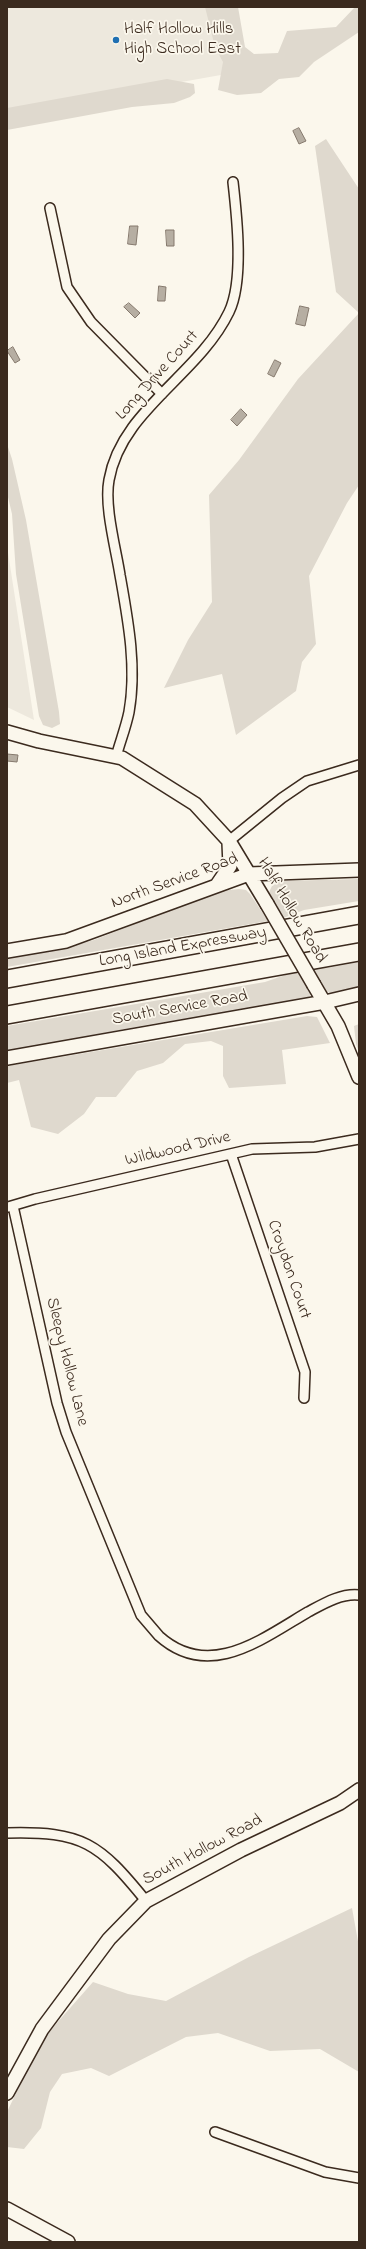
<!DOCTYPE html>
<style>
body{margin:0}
#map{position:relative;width:366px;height:2249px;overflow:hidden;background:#fbf7ec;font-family:"Indie Flower",sans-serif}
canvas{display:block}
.frame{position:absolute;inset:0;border:8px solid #3b2a1e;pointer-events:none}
</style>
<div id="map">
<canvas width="366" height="2249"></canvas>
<div class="frame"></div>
</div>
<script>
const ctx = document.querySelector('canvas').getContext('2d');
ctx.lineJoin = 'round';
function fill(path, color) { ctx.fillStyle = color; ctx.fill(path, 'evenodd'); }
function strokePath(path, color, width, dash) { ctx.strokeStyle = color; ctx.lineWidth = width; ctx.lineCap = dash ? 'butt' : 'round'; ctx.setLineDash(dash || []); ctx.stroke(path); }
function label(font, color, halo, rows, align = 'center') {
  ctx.font = font + ' "Indie Flower",sans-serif'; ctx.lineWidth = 3.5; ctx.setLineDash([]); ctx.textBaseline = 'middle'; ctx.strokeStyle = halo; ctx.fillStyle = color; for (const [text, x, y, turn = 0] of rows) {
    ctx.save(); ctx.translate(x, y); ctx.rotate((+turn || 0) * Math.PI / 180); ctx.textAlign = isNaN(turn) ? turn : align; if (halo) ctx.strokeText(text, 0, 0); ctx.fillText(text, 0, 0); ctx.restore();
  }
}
const built = new Path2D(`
 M 7,7 L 216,7 L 232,73 L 7,113 Z
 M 7,546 L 34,720 L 7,707 Z`);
const green = new Path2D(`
 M 205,7 L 238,7 L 245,47 L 254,54 L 278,53 L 287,31 L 336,27 L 355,7 L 359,7 L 359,32 L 314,62 L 299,77 L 279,79 L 261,93 L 237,95 L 218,90 L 223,62 L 215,47 Z
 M 167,79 L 194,84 L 195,93 L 190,97 L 174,103 L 132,107 L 7,130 L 7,108 Z
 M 326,139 L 359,189 L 359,485 L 347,503 L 309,576 L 316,644 L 302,662 L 296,691 L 236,735 L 222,674 L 164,688 L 188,640 L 212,602 L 209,495 L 239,460 L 298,379 L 359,313 L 336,292 L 315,146 Z
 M 7,444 L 12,459 L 26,520 L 59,712 L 60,724 L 52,728 L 43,725 L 39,716 L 16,574 L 12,514 L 7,493 Z
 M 359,879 L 359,901 L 304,910 L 283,918 L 269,892 L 272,886 L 280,881 Z
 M 239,889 L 246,890 L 250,894 L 268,921 L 7,967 L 7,958 L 62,949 L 94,940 L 219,891 Z
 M 359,962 L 359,989 L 335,994 L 327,992 L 312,968 L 327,968 Z
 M 297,971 L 311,991 L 309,999 L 152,1024 L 7,1051 L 7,1026 L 265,982 Z
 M 307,1016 L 317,1017 L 330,1043 L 282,1050 L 286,1084 L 229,1088 L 223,1076 L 223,1046 L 211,1041 L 185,1044 L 163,1063 L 137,1071 L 116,1097 L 96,1097 L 84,1114 L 58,1134 L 31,1127 L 19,1080 L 7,1083 L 7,1066 Z
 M 359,1024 L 359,1052 L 356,1044 L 354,1026 Z
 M 352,1908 L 359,1947 L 359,2072 L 320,2049 L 270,2051 L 218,2033 L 186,2037 L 109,2076 L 91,2068 L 62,2074 L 50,2092 L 41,2128 L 24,2149 L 7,2147 L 7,2112 L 41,2041 L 93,1982 L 128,1994 L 166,2001 L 249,1957 Z`);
const water = new Path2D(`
 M 299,128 L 306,141 L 299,144 L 293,131 Z
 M 130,226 L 138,226 L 136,245 L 128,244 Z
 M 166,230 L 174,230 L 174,246 L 167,246 Z
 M 159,286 L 166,287 L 165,301 L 158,301 Z
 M 129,303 L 140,313 L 135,318 L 124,307 Z
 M 300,306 L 309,308 L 305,326 L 296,324 Z
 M 13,347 L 20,360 L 15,363 L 7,351 Z
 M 275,360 L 281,363 L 274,377 L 268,374 Z
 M 241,409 L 247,415 L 237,426 L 231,420 Z
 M 7,754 L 18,755 L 17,762 L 7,761 Z`);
const street = new Path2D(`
 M 50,208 L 67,287 L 91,322 L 162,394
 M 116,757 C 120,742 126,727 129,712 C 137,667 128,620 120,575 C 116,549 104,506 109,480 C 121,410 198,376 229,312 C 244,281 237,217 233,182
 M 229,841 L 282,798 L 307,781 L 359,765
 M 231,1154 L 305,1372 L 304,1398
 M 13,1206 L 57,1403 L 66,1432 L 141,1615 C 147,1622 153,1629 159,1636 C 209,1681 262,1639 308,1612 C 323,1604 341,1593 359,1595
 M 8,1207 L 35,1199 L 252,1149 L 315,1147 L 359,1139
 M 7,1833 C 83,1831 99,1843 146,1901
 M 215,2132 L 325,2172 L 359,2178`);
const secondary = new Path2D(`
 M 7,732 L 39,741 L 122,758 L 195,804 L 229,841 L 267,904
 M 217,885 L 230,866 L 229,843
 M 7,951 L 66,941 L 249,874 L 359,870
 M 314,985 L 338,1026 L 359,1077
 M 7,1058 L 325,1002 L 359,994
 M 7,2093 L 42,2029 L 68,1994 L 109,1939 L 146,1901 L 241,1850 L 340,1803 L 359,1790
 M 7,2209 L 68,2242`);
const highway = new Path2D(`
 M 7,979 L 359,915
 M 7,1015 L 359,952`);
const secondaryBridge = new Path2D(`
 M 267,904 L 314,985`);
const markers = [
 [116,40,4,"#1f6fb2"]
];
const poiNames = [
 ["Half Hollow Hills",124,30],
 ["High School East",124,50]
];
const streetNames = [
 ["Long Drive Court",158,376,-48],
 ["North Service Road",175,882,-20],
 ["Half Hollow Road",291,911,59],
 ["Long Island Expressway",183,948,-10],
 ["South Service Road",180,1009,-10],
 ["Wildwood Drive",178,1150,-13],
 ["Croydon Court",288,1270,71],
 ["Sleepy Hollow Lane",66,1362,76],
 ["South Hollow Road",203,1851,-28]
];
fill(built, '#ede8dd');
fill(green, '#dfd9ce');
fill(water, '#b6aea2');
strokePath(water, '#85796d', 1);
strokePath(street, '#3b2a1e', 12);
strokePath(secondary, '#3b2a1e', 16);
strokePath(highway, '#3b2a1e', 20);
strokePath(street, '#fbf7ec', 9);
strokePath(secondary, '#fbf7ec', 13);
strokePath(highway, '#fbf7ec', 17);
strokePath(secondaryBridge, '#3b2a1e', 16, []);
strokePath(secondaryBridge, '#fbf7ec', 13);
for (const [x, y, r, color] of markers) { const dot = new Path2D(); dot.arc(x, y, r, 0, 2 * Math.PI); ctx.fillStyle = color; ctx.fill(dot); strokePath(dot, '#fbf7ec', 1.5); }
label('17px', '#3b2a1e', '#fbf7ec', poiNames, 'left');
label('17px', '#3b2a1e', '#fbf7ec', streetNames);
</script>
